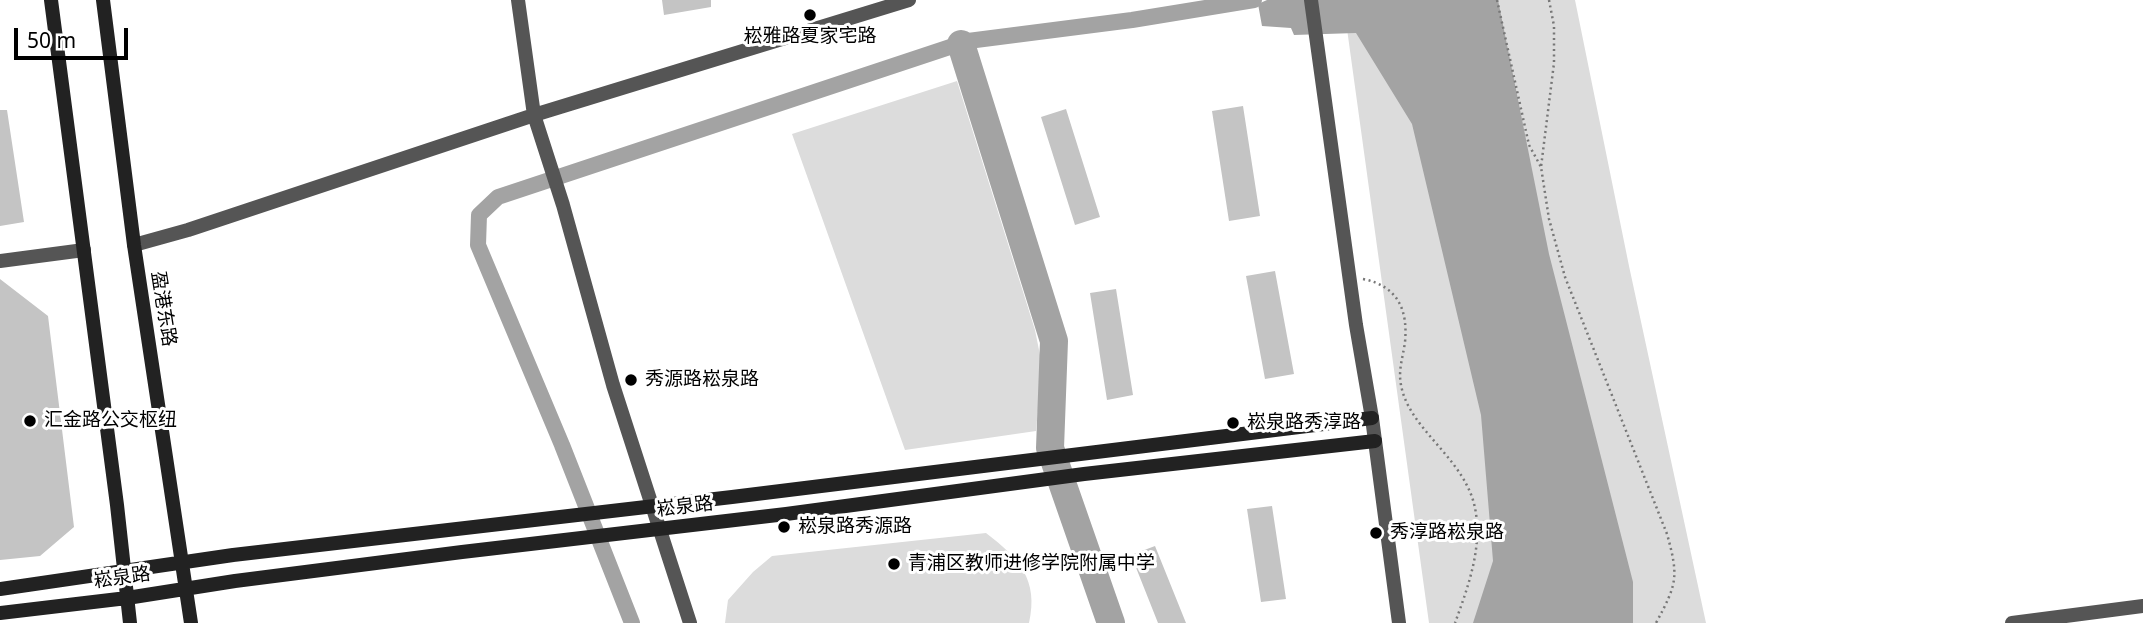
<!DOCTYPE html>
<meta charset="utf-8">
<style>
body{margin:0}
#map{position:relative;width:2143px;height:623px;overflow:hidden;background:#fff;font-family:"Noto Sans",sans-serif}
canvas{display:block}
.scale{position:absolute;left:14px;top:28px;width:114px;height:32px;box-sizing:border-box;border:4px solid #000;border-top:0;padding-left:9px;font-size:21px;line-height:24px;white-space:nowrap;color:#000;-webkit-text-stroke:5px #fff;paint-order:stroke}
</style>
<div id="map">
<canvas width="2143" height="623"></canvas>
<div class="scale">50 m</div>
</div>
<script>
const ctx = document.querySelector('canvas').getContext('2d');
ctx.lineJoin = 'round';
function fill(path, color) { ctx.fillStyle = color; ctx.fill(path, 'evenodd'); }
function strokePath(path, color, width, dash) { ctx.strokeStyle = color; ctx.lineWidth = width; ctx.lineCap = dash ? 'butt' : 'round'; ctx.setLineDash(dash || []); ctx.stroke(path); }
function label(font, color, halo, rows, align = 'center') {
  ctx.font = font + ' "Noto Sans","Noto Sans SC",sans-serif'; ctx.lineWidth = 6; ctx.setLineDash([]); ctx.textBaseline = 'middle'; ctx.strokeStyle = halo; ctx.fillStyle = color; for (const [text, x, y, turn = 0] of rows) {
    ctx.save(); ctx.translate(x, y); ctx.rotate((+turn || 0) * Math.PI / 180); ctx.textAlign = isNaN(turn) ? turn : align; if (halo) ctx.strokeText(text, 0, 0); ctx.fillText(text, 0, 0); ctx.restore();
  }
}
const green = new Path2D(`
 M 1343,0 L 1575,0 L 1629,266 L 1706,623 L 1429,623 Z
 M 957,81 L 1035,330 L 1042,365 L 1036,431 L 905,450 L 792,134 Z
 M 986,533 C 1019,558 1039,580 1029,623 L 725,623 L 728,600 L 753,572 L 772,556 Z`);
const water = new Path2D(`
 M 1267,0 L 1498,0 L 1549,254 L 1633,582 L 1633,623 L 1473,623 L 1493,561 L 1481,415 L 1412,124 L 1356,33 L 1294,35 L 1291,28 L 1262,26 L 1258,4 Z`);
const canal = new Path2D(`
 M 632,623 L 562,445 L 478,245 L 479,215 L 498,197 L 968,41 L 1132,20 L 1254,0`);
const river = new Path2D(`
 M 961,44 L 1054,341 L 1050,448 L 1111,623`);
const building = new Path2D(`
 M 662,0 L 711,0 L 711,7 L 664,15 Z
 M 1243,106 L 1260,216 L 1229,221 L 1212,111 Z
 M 1066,109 L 1100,217 L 1075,225 L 1041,117 Z
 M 0,110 L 7,110 L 24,222 L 0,226 Z
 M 1275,271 L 1294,374 L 1265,379 L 1246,276 Z
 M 0,279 L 48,316 L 74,527 L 40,556 L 0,560 Z
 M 1116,289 L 1133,395 L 1107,400 L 1090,293 Z
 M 1272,506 L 1286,599 L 1261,602 L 1247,509 Z
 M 1155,546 L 1186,623 L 1158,623 L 1131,555 Z`);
const path = new Path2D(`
 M 1497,0 L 1529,145 L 1541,167
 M 1549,0 L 1554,26 L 1554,63 L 1541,167 L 1549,219 L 1565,277 L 1667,534 C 1679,577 1677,584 1656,623
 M 1363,279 C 1398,286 1408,310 1405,342 C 1403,357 1398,370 1401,385 C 1409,430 1465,458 1475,508 C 1483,547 1468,587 1455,623`);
const street = new Path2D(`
 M 518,0 L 534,115 L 563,205 L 613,385 L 690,623
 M 1311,0 L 1356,325 L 1372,418 L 1399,623
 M 134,245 L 188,230 L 534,115 L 909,0
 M 0,261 L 84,250
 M 2012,623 L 2143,606`);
const secondary = new Path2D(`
 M 51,0 L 117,505 L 130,623
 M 103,0 L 134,245 L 191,623
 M 0,589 L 233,555 L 732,497 L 1372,418
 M 0,613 L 127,598 L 235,581 L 462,552 L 786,514 L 1084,474 L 1375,441`);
const markers = [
 [810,15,7,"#000"],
 [631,380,7,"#000"],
 [30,421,7,"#000"],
 [1233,423,7,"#000"],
 [784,527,7,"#000"],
 [1376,533,7,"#000"],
 [894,564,7,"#000"]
];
const poiNames = [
 ["崧雅路夏家宅路",810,37,"center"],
 ["秀源路崧泉路",645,380],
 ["汇金路公交枢纽",44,421],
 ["崧泉路秀淳路",1247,423],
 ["崧泉路秀源路",798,527],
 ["秀淳路崧泉路",1390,533],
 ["青浦区教师进修学院附属中学",908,564]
];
const streetNames = [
 ["盈港东路",163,309,81],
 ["崧泉路",685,507,-7],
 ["崧泉路",122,578,-8]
];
fill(green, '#dcdcdc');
fill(water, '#a3a3a3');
strokePath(canal, '#a3a3a3', 16);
strokePath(river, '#a3a3a3', 28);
fill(building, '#c4c4c4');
strokePath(path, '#777', 2.5, [2, 3.5]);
strokePath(street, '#555', 14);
strokePath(secondary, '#222', 14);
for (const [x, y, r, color] of markers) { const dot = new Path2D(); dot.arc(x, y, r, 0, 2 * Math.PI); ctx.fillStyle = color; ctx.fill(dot); strokePath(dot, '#fff', 2.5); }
label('19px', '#000', '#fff', poiNames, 'left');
label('19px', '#000', '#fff', streetNames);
</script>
